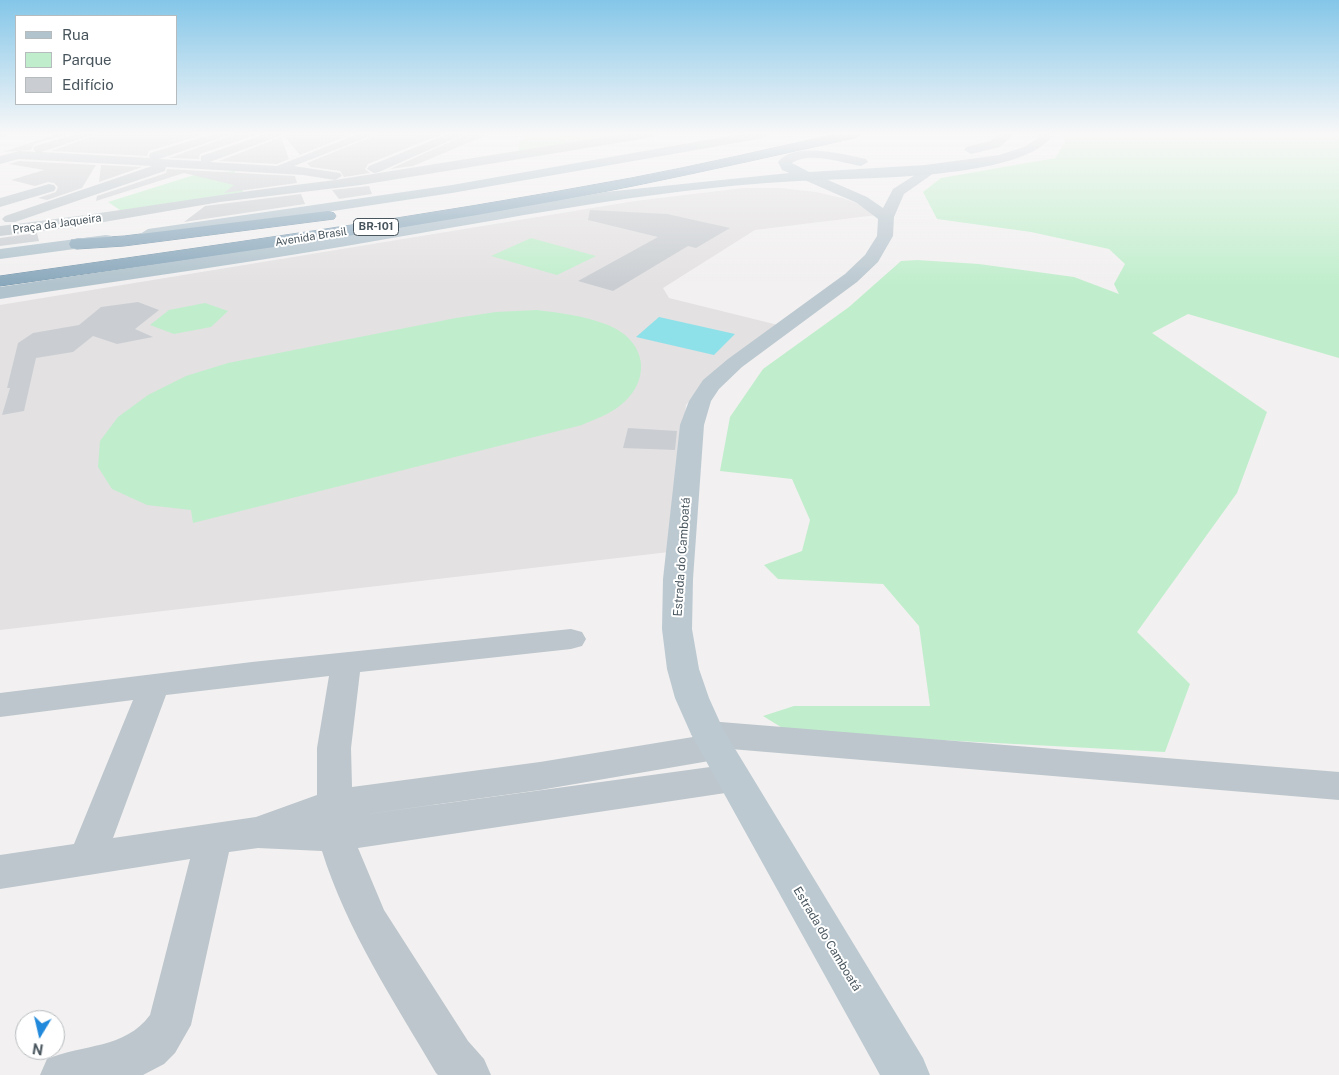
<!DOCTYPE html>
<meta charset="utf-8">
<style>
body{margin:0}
#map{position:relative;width:1339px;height:1075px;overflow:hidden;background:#f2f0f0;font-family:"Public Sans",sans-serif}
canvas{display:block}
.legend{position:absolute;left:15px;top:15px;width:162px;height:90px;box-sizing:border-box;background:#fff;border:1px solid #b6bbbe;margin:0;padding:6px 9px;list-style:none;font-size:15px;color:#48555d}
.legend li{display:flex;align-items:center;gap:10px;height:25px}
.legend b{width:25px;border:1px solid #b6bbbe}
.north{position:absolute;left:15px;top:1010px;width:50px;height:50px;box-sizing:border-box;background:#fff;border:1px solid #b6bbbe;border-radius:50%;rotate:189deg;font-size:14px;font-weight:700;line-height:20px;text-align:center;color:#48555d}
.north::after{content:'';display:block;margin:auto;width:18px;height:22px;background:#2189db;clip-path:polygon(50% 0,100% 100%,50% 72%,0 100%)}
</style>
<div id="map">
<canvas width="1339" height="1075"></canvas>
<ul class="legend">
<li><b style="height:6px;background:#b1c3cd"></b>Rua</li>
<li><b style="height:14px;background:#c0eecc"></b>Parque</li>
<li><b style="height:14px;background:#caced2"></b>Edifício</li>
</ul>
<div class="north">N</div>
</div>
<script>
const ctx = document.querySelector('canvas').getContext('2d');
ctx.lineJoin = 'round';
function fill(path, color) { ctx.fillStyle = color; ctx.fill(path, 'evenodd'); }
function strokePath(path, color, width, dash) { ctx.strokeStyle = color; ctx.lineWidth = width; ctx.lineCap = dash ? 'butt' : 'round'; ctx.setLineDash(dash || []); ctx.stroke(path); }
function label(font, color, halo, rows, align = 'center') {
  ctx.font = font + ' "Public Sans",sans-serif'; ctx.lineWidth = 4; ctx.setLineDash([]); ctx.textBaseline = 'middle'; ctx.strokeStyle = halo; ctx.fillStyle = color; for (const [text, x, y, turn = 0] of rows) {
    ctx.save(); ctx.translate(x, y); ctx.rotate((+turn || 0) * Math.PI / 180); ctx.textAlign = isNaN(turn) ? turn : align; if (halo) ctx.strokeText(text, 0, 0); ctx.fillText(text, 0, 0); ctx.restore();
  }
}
const education = new Path2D(`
 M 743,188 L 781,188 L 816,192 L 842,198 L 862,205 L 877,215 L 755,230 L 663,288 L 669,298 L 778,325 L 695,393 L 686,405 L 669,552 L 0,630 L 0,305 L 635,201 Z`);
const green = new Path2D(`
 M 525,134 L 662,134 L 518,156 L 519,143 Z
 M 1062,134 L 1339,134 L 1339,358 L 1188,314 L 1152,333 L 1267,412 L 1237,493 L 1137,632 L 1190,684 L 1165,752 L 789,732 L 763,716 L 794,706 L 930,706 L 919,626 L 883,584 L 778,579 L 764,565 L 802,551 L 810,520 L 792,479 L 720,471 L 730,417 L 763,369 L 849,307 L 901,261 L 917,260 L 979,264 L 1074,277 L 1119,294 L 1114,284 L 1125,264 L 1109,249 L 1031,232 L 937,219 L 923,192 L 941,178 L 1055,158 L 1065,142 Z
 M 234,171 L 240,178 L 243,192 L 123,212 L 108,202 L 194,175 Z
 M 531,238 L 596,256 L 557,275 L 491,256 Z
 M 205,303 L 228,311 L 211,327 L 174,334 L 150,325 L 169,310 Z
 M 537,310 C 561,313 585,316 608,325 C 649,342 652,383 617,408 C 607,415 593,420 582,425 L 193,523 L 191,510 L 147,505 L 112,489 L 98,467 L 100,441 L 118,417 L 148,395 L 186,376 L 228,363 L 456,318 L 496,312 Z`);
const water = new Path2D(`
 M 659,317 L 735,334 L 714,355 L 636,337 Z`);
const building = new Path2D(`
 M 57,134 L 68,134 L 34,144 L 31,150 L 3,152 Z
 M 98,134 L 205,134 L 149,151 L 147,156 L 51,151 Z
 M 235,134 L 259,134 L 200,154 L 199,159 L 169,158 Z
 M 287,134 L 352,134 L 300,155 L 284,136 Z
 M 378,134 L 442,134 L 368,164 L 365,169 L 370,173 L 344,177 L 340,171 L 311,167 L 307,163 Z
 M 467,134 L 487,135 L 413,166 L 390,169 Z
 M 281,137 L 289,159 L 277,164 L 219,161 Z
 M 19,161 L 96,165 L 82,188 L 47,200 L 38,198 L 56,192 L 58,187 L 54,183 L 48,182 L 35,186 L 11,180 L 44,170 L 9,164 Z
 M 101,165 L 142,167 L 99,182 Z
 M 167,169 L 295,176 L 297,183 L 224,193 L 234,185 L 184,173 L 96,201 L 97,196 L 166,173 Z
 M 369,186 L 372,194 L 339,199 L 332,190 Z
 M 301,194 L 305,204 L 184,222 L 205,206 Z
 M 590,210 L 667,214 L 730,228 L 696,248 L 688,246 L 613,291 L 578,281 L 658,237 L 588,220 Z
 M 37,233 L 39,241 L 0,246 L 0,238 Z
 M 138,302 L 159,310 L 135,329 L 153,337 L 117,344 L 93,336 L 73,352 L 36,358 L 24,411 L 2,415 L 10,388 L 7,388 L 18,343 L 33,333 L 79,325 L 101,307 Z
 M 628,428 L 677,431 L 675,450 L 623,448 Z`);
const minor = new Path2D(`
 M 0,134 L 9,134 L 0,139 Z
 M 76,134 L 96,134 L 41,152 L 150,158 L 149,156 L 150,153 L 213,134 L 233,134 L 159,159 L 201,161 L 201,156 L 266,134 L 285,134 L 210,162 L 277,166 L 358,134 L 376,134 L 294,166 L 340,173 L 342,176 L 335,180 L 623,134 L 654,134 L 648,138 L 361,185 L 220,202 L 75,227 L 0,236 L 0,226 C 112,213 223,193 335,180 L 303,175 L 166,167 L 165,171 L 15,222 L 5,222 L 2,219 L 5,216 L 152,166 L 19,159 L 0,164 L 0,156 L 19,151 L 36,152 L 33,149 L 35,146 Z
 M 448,134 L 465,134 L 379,172 L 374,173 L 367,169 L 369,166 Z
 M 49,184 L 54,185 L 56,188 L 54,191 L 0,207 L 0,198 Z
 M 571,629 L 582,632 L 586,639 L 582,646 L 571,649 L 360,672 L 351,748 L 352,787 L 540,762 L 693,737 L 691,734 L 696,725 L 708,721 L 1339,772 L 1339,800 L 731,749 L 727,756 L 715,760 L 540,790 L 353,816 L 732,764 L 744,768 L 749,778 L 744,788 L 732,792 L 358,848 L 384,910 L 468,1041 L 484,1059 L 491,1075 L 438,1075 L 436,1073 C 394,1001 347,931 322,851 L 258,848 L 229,852 L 191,1025 L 175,1053 L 164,1064 L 143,1075 L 40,1075 L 47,1059 C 83,1044 125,1049 150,1015 L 190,859 L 0,889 L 0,855 L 74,844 L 133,700 L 0,717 L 0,693 L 252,662 ZM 329,676 L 317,748 L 317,795 L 256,817 L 113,838 L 166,695 Z`);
const secondary = new Path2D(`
 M 929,166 L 936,170 L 934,173 L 904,194 L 894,217 L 893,236 L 878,262 L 857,282 L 742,367 L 719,389 L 711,401 L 704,425 L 693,579 L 692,629 L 699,669 L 709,698 L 723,729 L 923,1058 L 930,1075 L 880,1075 L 691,734 L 675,698 L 667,669 L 662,629 L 663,579 L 680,425 L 689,401 L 703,380 L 728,359 L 845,274 L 865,255 L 877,236 L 878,219 L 857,203 L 802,179 L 800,176 L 807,172 L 812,173 L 867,197 L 883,208 L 893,189 Z`);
const primary = new Path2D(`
 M 740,134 L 770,134 L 764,138 L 452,193 L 148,239 L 140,234 L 148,229 L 452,185 Z
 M 1000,134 L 1014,134 L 1000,147 L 971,154 L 964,150 L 966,147 L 990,141 Z
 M 1038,134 L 1050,134 L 1050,139 C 1015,178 870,178 817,180 C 673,186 533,214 392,238 C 262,261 131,279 0,299 L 0,287 L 390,229 L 605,192 L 789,173 L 782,170 L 778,162 C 794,141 844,154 866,159 L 868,162 L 861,166 C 841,163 810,151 792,163 L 809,172 L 925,165 L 999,155 L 1024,147 L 1038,138 Z
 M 106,235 L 112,236 L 114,240 L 112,244 L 0,259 L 0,249 Z`);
const motorway = new Path2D(`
 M 836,134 L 861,134 L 855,138 C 781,154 707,171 633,186 C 424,228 211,256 0,286 L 0,276 C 211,246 422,217 631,178 C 700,165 768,149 836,134 Z
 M 328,211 L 334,213 L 336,216 L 334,219 L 124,246 L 77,249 L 71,248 L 69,244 L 71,240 L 77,239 L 124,236 Z`);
const farStreetnames = [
 ["Praça da Jaqueira",57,224,-8],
 ["Avenida Brasil",311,237,-9]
];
const shields = [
 [376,227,45]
];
const shieldNames = [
 ["BR-101",376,227]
];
const streetNames = [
 ["Estrada do Camboatá",682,557,-86],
 ["Estrada do Camboatá",827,939,59]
];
fill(education, '#e3e1e2');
fill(green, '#c0eecc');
fill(water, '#8fe1e9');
fill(building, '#caced2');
strokePath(motorway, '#7594a8', 1);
fill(minor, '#bcc6cc');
fill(secondary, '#bcc9d1');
fill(primary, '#b1c3cd');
fill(motorway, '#8aa8bc');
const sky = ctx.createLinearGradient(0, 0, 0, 285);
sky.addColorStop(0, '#84c6e8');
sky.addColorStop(0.47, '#f9f8f8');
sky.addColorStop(1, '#f9f8f800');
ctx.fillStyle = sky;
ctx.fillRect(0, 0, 1339, 285);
label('11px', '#48555d', '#fff', farStreetnames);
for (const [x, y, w] of shields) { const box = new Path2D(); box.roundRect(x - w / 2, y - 8.5, w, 17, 4); ctx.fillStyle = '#fff'; ctx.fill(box); strokePath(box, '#48555d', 1); }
label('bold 11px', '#48555d', null, shieldNames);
label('12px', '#48555d', '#fff', streetNames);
</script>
